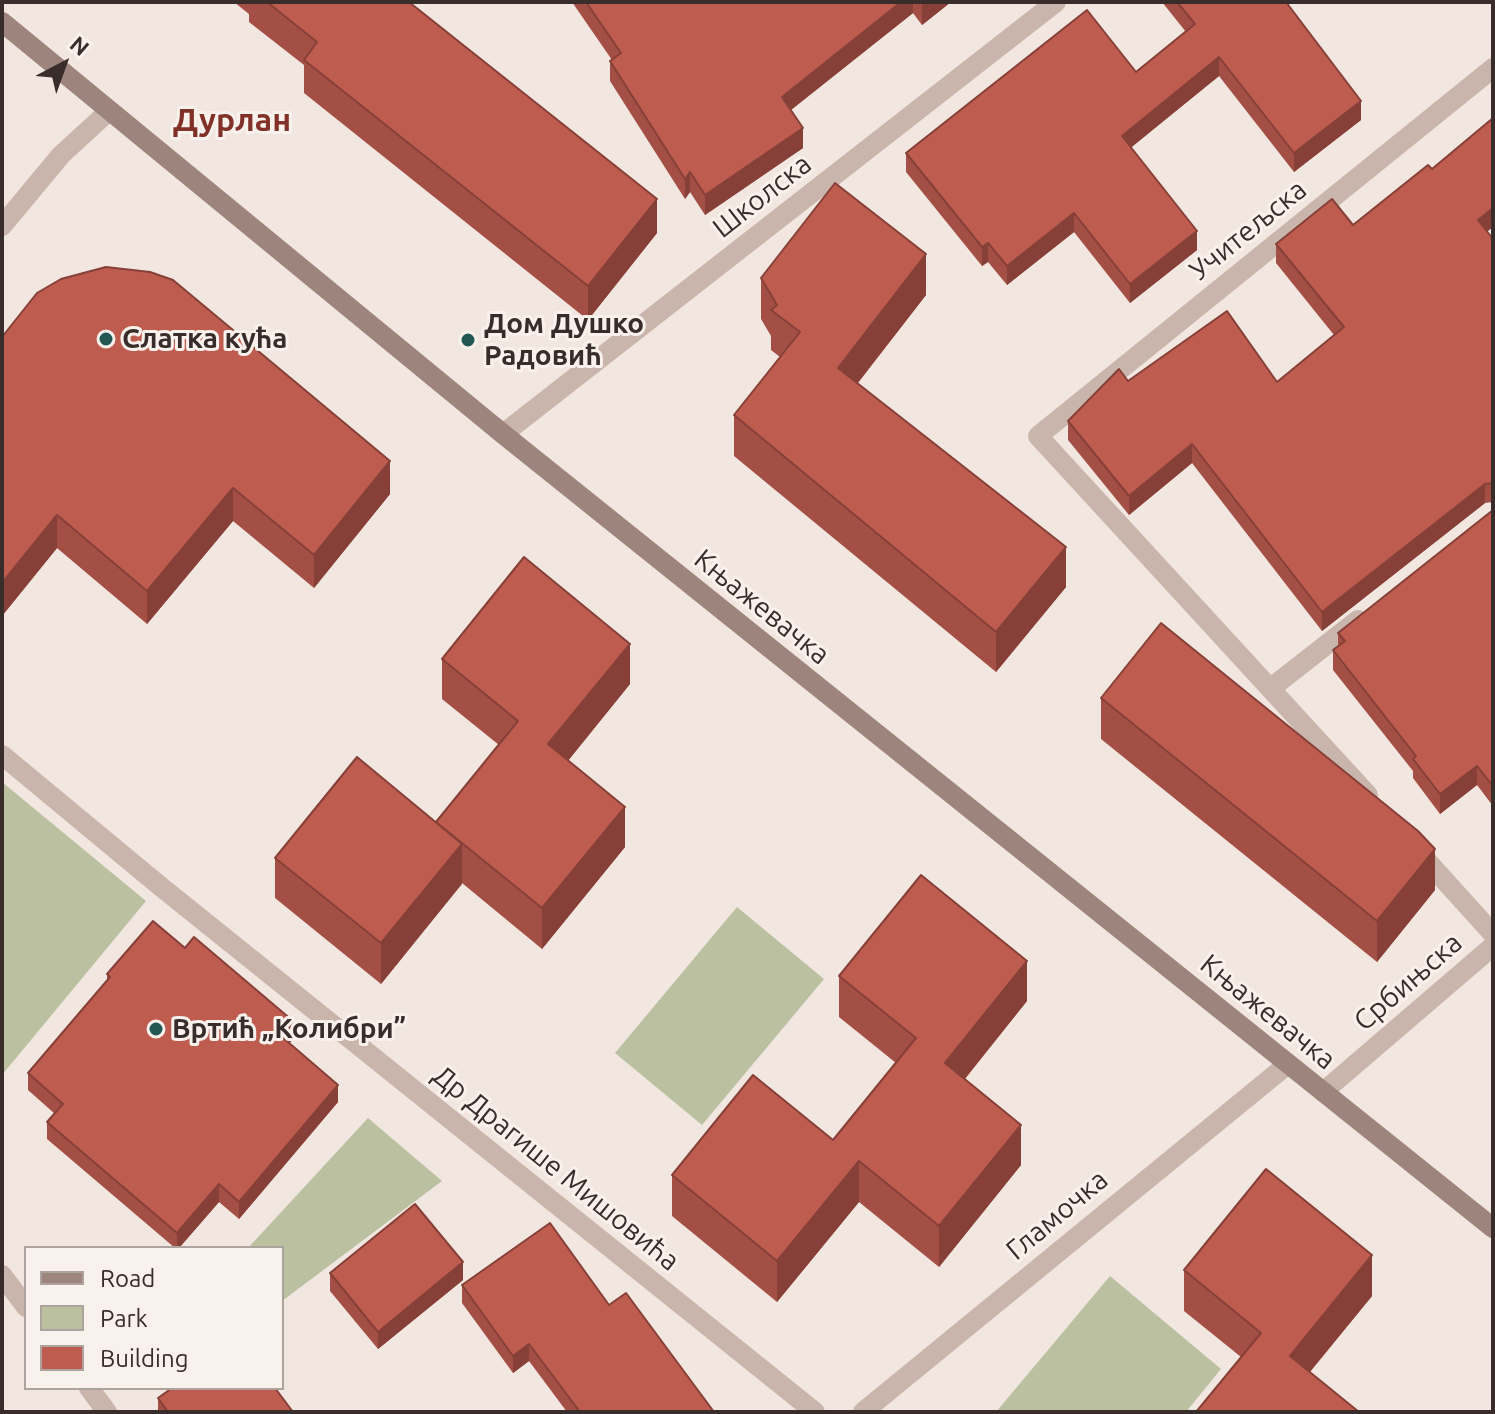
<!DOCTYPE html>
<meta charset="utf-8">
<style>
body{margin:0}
#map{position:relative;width:1495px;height:1414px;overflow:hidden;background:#f2e7e0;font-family:Ubuntu,sans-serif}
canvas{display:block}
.frame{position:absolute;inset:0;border:4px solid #382d2a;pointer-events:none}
.legend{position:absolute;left:24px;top:1246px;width:260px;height:144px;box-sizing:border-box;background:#f9f1ec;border:2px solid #aca39e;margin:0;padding:10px 14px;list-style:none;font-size:24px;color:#382d2a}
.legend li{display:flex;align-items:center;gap:16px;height:40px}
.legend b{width:40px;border:2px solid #aca39e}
.north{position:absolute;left:24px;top:24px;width:80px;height:80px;-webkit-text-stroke:6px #f9f1ec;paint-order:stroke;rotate:41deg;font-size:22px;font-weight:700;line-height:32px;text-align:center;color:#382d2a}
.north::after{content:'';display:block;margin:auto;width:28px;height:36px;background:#382d2a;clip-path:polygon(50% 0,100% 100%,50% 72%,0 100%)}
</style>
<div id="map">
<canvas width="1495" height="1414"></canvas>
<div class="frame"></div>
<ul class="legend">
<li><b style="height:10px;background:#9d847d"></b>Road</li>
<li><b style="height:22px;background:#bac0a0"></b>Park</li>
<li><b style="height:22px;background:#bf5c50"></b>Building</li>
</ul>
<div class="north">N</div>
</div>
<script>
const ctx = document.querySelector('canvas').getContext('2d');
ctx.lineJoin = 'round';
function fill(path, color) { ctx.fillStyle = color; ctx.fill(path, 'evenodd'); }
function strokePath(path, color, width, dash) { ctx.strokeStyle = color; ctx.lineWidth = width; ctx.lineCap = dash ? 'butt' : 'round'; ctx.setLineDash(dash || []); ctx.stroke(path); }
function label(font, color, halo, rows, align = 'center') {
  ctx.font = font + ' Ubuntu,sans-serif'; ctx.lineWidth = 6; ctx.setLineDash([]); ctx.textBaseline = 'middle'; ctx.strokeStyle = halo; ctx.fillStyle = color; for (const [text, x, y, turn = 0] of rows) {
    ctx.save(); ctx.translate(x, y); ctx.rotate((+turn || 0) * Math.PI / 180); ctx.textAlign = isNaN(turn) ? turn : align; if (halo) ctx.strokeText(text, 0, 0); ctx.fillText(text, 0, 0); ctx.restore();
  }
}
const green = new Path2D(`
 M 2,782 L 146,901 L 2,1075 Z
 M 737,907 L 824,979 L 702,1125 L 615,1053 Z
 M 368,1118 L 442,1181 L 282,1301 L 282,1248 L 248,1248 Z
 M 1110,1276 L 1221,1369 L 1186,1412 L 996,1412 Z`);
const street = new Path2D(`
 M 2,226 L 61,155 L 109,111
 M 503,434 L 1056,2
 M 1271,688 L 1358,620
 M 2,755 L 160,886 L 815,1412
 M 1368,795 L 1038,436 L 1493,68
 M 1418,851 L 1493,934
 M 1323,1092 L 1493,946
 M 2,1275 L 26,1307
 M 89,1388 L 107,1412
 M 863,1412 L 1288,1064`);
const secondary = new Path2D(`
 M 2,22 L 503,434 L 1493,1228`);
const wall = new Path2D(`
 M 234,2 L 409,2 L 657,233 L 588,320 L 304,93 L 304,65 L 249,22 L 249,14 Z
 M 572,2 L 951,2 L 922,25 L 913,13 L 791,110 L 803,148 L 705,215 L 690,192 L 685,199 L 610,81 L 610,61 L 612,60 Z
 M 1162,2 L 1289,2 L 1289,8 L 1361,120 L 1294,172 L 1219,76 L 1131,147 L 1197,250 L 1130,303 L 1074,232 L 1007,285 L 988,262 L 982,266 L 906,172 L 906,153 L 1136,72 L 1186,32 Z
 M 1432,169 L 1493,239 L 1493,502 L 1485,503 L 1322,631 L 1192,463 L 1129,515 L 1068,440 L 1068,421 L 1128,381 L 1277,382 L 1334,335 L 1276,263 L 1276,244 L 1353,225 Z
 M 761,278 L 926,295 L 858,383 L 1066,587 L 996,672 L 734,456 L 734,415 L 780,357 L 771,350 L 771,336 L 761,319 Z
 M 2,337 L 390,494 L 314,588 L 233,521 L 147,624 L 57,548 L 2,616 Z
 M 1493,510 L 1493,806 L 1477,785 L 1440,814 L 1413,778 L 1413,771 L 1333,670 L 1333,650 L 1338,647 L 1338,633 Z
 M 442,659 L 630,684 L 568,761 L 625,847 L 542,949 L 462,883 L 381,984 L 275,898 L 275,858 L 436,823 L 499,745 L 442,699 Z
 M 1101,698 L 1435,890 L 1377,962 L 1101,739 Z
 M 107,974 L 293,1039 L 289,1043 L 338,1102 L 239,1219 L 219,1202 L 179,1248 L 175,1248 L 47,1139 L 47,1122 L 55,1114 L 28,1090 L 28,1073 L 107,980 Z
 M 839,976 L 1027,1001 L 965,1079 L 1021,1165 L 939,1267 L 859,1202 L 777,1302 L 672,1216 L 672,1175 L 833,1140 L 896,1063 L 839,1017 Z
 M 1184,1270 L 1372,1296 L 1310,1372 L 1241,1357 L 1184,1311 Z
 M 330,1273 L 463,1280 L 378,1349 L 330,1291 Z
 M 462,1285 L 609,1305 L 714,1412 L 567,1412 L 529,1361 L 513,1373 L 462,1303 Z
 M 158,1398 L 293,1412 L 158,1412 Z`);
const shadedWall = new Path2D(`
 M 901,2 L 913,2 L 913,13 L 782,117 L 782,97 Z
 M 926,2 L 951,2 L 922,25 L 922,5 Z
 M 1219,57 L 1219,76 L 1122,155 L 1122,136 Z
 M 1361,101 L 1361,120 L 1294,172 L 1294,153 Z
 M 803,128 L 803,148 L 705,215 L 705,195 Z
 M 690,172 L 690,192 L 685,199 L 685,179 Z
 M 657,199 L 657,233 L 588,320 L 588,286 Z
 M 1493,208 L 1493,227 L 1478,239 L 1478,220 Z
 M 1074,213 L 1074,232 L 1007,285 L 1007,266 Z
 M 1197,231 L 1197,250 L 1130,303 L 1130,284 Z
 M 988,243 L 988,262 L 982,266 L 982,247 Z
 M 926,254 L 926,295 L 838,408 L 838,368 Z
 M 1192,444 L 1192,463 L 1129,515 L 1129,496 Z
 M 390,461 L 390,494 L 314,588 L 314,555 Z
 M 1485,484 L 1485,503 L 1322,631 L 1322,612 Z
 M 233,488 L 233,521 L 147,624 L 147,591 Z
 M 57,515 L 57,548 L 2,616 L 2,583 Z
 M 1066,547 L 1066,587 L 996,672 L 996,632 Z
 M 630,644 L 630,684 L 548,785 L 548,744 Z
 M 1477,766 L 1477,785 L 1440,814 L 1440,794 Z
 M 625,807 L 625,847 L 542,949 L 542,908 Z
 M 462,844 L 462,884 L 381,984 L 381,943 Z
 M 1435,849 L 1435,890 L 1377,962 L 1377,921 Z
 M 1027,961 L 1027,1001 L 945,1103 L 945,1063 Z
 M 293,1021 L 293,1039 L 281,1054 L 281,1036 Z
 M 338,1085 L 338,1102 L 239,1219 L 239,1202 Z
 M 1021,1125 L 1021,1165 L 939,1267 L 939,1226 Z
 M 859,1161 L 859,1202 L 777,1302 L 777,1261 Z
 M 219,1184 L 219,1202 L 179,1248 L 177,1248 L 177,1233 Z
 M 1372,1255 L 1372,1296 L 1290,1396 L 1290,1356 Z
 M 463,1262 L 463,1280 L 378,1349 L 378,1332 Z
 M 529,1344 L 529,1361 L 513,1373 L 513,1356 Z`);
const building = new Path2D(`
 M 267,2 L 409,2 L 657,199 L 588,286 L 304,60 L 317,42 Z
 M 586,2 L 901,2 L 782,97 L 803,128 L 705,195 L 690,172 L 685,179 L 610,61 L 621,53 Z
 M 1177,2 L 1286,2 L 1361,101 L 1294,153 L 1219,57 L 1122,136 L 1197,231 L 1130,284 L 1074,213 L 1007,266 L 988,243 L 982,247 L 906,153 L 1087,10 L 1136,72 L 1195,24 Z
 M 1493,118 L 1493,208 L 1478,220 L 1493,239 L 1493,483 L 1485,484 L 1322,612 L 1192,444 L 1129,496 L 1068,421 L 1119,369 L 1128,381 L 1227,311 L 1277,382 L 1344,327 L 1276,244 L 1332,199 L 1353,225 L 1428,165 L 1432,169 Z
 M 835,183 L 926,254 L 838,368 L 1066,547 L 996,632 L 734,415 L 800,332 L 771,310 L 777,305 L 761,278 Z
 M 106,267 L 150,272 L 173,280 L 390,461 L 314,555 L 233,488 L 147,591 L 57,515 L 2,583 L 2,337 L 37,293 L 61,279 Z
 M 1493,510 L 1493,786 L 1477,766 L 1440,794 L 1413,759 L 1416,756 L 1333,650 L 1345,641 L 1338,633 Z
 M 524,557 L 630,644 L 548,744 L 625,807 L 542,908 L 436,822 L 518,721 L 442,659 Z
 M 1161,623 L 1418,831 L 1435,849 L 1377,921 L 1101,698 Z
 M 357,757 L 462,844 L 381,943 L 275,858 Z
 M 921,875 L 1027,961 L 945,1063 L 1021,1125 L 939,1226 L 859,1161 L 777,1261 L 672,1175 L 753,1075 L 833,1140 L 916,1038 L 839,976 Z
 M 153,921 L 185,948 L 194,937 L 293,1021 L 281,1036 L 338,1085 L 239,1202 L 219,1184 L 177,1233 L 47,1122 L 63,1104 L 28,1073 L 110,977 L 107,974 Z
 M 1266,1169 L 1372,1255 L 1290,1356 L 1359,1412 L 1196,1412 L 1261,1333 L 1184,1270 Z
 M 415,1204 L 463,1262 L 378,1332 L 330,1273 Z
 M 550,1223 L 609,1305 L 626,1293 L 714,1412 L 580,1412 L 529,1344 L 513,1356 L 462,1285 Z
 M 172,1388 L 275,1388 L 293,1412 L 168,1412 L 158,1398 Z`);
const markers = [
 [106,339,8,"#225754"],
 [468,340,8,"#225754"],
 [156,1029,8,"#225754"]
];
const streetNames = [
 ["Школска",762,196,-38],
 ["Учитељска",1248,230,-39],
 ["Књажевачка",762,607,39],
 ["Србињска",1408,982,-41],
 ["Књажевачка",1268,1012,39],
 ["Др Драгише Мишовића",556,1168,39],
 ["Гламочка",1057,1215,-40]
];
const poiNames = [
 ["Дом Душко",484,324],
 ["Радовић",484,356],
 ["Слатка кућа",122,339],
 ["Вртић „Колибри”",172,1029]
];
const quarterNames = [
 ["Дурлан",232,120]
];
fill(green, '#bac0a0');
strokePath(street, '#c9b5ac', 20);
strokePath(secondary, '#9d847d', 20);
fill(wall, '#a44f45');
fill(shadedWall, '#864038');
fill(building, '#bf5c50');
strokePath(building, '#864038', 2);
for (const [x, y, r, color] of markers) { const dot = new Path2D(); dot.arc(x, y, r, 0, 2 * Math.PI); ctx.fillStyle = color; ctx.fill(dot); strokePath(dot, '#f9f1ec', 3); }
label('28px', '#382d2a', '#f9f1ec', streetNames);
label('bold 28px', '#382d2a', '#f9f1ec', poiNames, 'left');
label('bold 32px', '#823128', '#f9f1ec', quarterNames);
</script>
